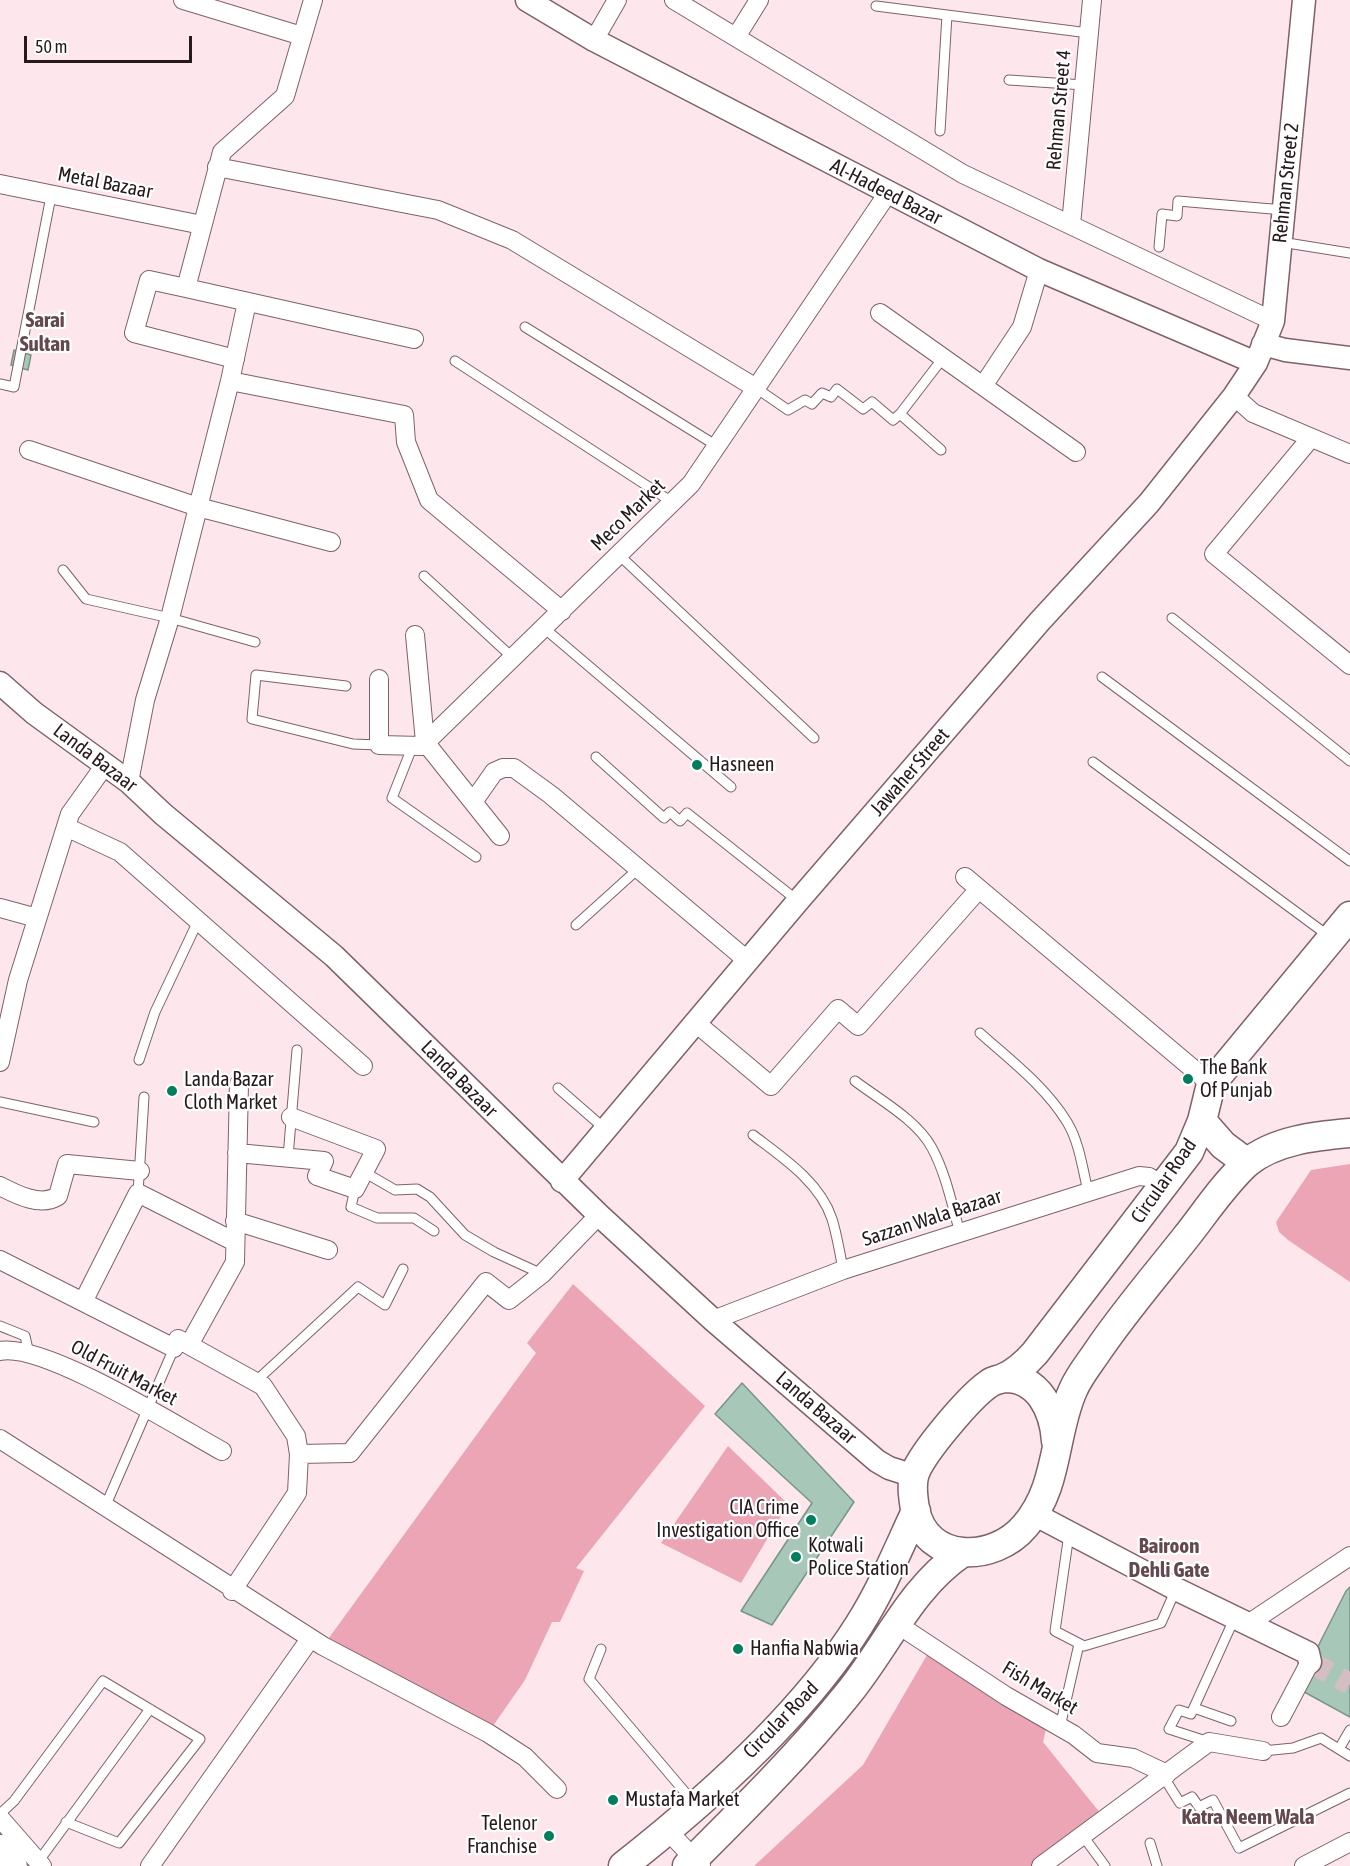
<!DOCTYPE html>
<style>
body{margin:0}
#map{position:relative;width:1350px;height:1866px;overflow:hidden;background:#fde7ec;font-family:"Asap Condensed",sans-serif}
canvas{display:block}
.scale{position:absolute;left:24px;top:36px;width:168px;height:27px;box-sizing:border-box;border:3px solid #261a1d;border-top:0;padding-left:8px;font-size:18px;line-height:21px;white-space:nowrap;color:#261a1d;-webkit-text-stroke:4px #fff;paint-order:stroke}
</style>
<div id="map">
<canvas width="1350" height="1866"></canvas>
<div class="scale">50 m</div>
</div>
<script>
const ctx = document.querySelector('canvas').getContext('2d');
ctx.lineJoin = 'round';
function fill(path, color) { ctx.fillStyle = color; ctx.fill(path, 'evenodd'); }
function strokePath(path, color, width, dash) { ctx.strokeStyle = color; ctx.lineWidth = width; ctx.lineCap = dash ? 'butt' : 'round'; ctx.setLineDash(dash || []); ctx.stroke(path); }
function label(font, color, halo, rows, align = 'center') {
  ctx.font = font + ' "Asap Condensed",sans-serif'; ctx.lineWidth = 4.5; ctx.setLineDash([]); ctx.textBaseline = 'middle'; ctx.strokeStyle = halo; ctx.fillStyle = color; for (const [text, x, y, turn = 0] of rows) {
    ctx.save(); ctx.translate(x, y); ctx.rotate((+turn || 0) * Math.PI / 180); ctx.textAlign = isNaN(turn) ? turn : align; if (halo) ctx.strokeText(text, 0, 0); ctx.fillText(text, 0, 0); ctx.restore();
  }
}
const green = new Path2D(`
 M 1350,1164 L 1350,1282 L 1288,1240 L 1279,1232 L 1276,1222 L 1311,1170 Z
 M 573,1284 L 705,1406 L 576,1568 L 584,1571 L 560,1622 L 552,1622 L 525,1680 L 488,1733 L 323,1646 L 536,1353 L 527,1343 Z
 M 728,1446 L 788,1504 L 741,1583 L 661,1543 Z
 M 927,1655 L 1047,1725 L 1043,1742 L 1105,1819 L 1040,1866 L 754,1866 L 863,1765 Z`);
const building = new Path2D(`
 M 14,350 L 31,355 L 28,370 L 11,365 Z
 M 742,1383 L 854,1502 L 772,1625 L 741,1611 L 812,1503 L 715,1414 Z
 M 1350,1587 L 1350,1717 L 1297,1688 L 1346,1591 Z`);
const tertiaryTunnel = new Path2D(`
 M 1310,1662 L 1350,1684`);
const service = new Path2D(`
 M 876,6 L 1089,33
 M 1009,80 L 1084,85
 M 940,131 L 947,15
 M 1281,242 L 1350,253
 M 1159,247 L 1162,214 L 1177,216 L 1178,201 L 1284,210
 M 525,327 L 717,446
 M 455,361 L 672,502
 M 0,384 L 14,387 L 51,196
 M 756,388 L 788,410 L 805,400 L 812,404 L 822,393 L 831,397 L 837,389 L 863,409 L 872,402 L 893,420 L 900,414 L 941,450
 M 900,414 L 943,358
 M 619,555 L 814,738
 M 63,570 L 86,599 L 170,618 L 255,642
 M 424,576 L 513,658
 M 1172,618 L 1350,761
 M 544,628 L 731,787
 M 1102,677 L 1350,861
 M 346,686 L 256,675 L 252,719 L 353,744 L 379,745
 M 413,745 L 392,798 L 476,857
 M 596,757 L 664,818 L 670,812 L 680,821 L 687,813 L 798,901
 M 1093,762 L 1330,937
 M 576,925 L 638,869
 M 980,1033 C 1010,1060 1045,1086 1067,1122 C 1079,1141 1083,1170 1088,1192
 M 139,1060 L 155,1012 L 198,921
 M 855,1081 C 880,1100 917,1120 932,1148 C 946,1174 952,1205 960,1233
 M 558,1088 L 605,1129
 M 0,1102 L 94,1122
 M 753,1135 C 782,1157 820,1182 832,1219 C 837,1235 840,1253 843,1270
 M 288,1157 L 297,1050
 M 364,1172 L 395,1190 L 417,1189 L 430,1197 L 465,1235 L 494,1252 L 542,1274
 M 355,1189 L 351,1207 L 377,1218 L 414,1218 L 434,1231
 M 138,1193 L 144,1097
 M 0,1326 L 25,1336 L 29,1354
 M 255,1382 L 358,1287 L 385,1305 L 403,1269
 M 105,1507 L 174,1348
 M 1069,1534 L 1055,1631 L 1084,1646 L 1161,1623 L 1176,1589
 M 601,1649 L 589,1679 L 695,1804
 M 1194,1708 L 1231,1721
 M 1060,1727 L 1079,1644
 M 1209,1742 L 1169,1729 L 1179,1710 L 1191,1714 L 1235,1617
 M 1339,1749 L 1350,1730
 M 1263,1751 L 1293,1748 L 1321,1738 L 1350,1756
 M 1163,1776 L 1180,1803 L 1192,1797 L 1199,1807 L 1213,1800 L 1239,1848 L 1350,1793
 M 0,1814 L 14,1801 L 103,1681 L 200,1739 L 119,1843 L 66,1822
 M 1083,1836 L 1105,1866
 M 1150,1843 L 1157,1866
 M 38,1862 L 150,1709`);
const minor = new Path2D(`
 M 183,0 L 302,36
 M 674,0 L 963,174 L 1273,321
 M 736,37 L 759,0
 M 594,40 L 617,0
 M 217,167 L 438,210 L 512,240 L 756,388
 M 0,184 L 202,225
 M 1071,225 L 1092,0
 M 186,288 L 414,339
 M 247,302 L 230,381 L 404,415 L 406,442 L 429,500 L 562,611
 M 880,313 L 1076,452
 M 235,359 L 134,333 L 149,280 L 186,288 L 222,152 L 285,96 L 313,0
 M 983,386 L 1022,327 L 1039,270
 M 1234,396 L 1253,413 L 1350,454
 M 1310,439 L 1214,554 L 1350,665
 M 29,450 L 198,507 L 331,542
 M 415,635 L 425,742 L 500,836
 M 379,679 L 379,745 L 422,746 L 691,484 L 888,193
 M 129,782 L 145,700 L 170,618 L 230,381
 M 473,802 L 494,772 L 503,768 L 514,768 L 551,795 L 748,961
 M 66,827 L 120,852 L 363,1066
 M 965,877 L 1211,1084
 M 0,908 L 37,918
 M 696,1023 L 771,1086 L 838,1009 L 858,1026 L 979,889
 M 0,1062 L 18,980 L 70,814 L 105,765
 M 237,1153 L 324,1161 L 317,1176 L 355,1189 L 376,1149 L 291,1117
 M 0,1186 C 17,1195 41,1207 58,1196 L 67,1164 L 140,1171
 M 235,1221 L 328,1250
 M 0,1260 L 174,1348 L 178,1339 L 263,1386 L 296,1436 L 299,1454 L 297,1493 L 232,1591
 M 83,1302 L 138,1193 L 235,1242
 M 713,1320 L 843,1270 L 1139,1176 L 1149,1177 L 1165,1186
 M 189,1345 L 235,1262 L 239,1084
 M 0,1351 C 44,1342 178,1427 222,1451
 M 0,1439 L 323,1646 L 488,1733 L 525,1757 L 557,1789
 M 299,1454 L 350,1453 L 486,1282 L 509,1300 L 542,1274 L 599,1215
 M 897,1624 L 1006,1696 L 1074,1735 L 1097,1753 L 1133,1758 L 1167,1774
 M 1248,1624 L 1350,1556
 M 1281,1717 L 1310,1662
 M 0,1818 L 42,1866
 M 668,1831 L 701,1866
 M 150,1866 L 310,1639
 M 1041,1866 L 1209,1742 L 1263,1751
 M 1304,1866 L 1350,1842`);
const tertiary = new Path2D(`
 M 527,0 L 594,40 L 1039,270 L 1256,363
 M 1263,344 L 1285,350 L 1350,358
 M 0,683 L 34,713 L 129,782 L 163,814 L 334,956 L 599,1215 L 713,1320 L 877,1461 L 889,1468 L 914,1476
 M 562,1181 L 798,901 L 1040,621 L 1149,503 L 1234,396 L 1256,363 L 1273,321 L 1304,0
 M 1034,1514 L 1176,1589 L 1308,1653 L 1310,1662`);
const primary = new Path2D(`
 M 1350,916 L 1211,1084 L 1202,1121 L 1189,1152 L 1035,1353 C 1027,1362 1015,1373 1003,1378 C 999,1380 994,1380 990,1383 C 971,1395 923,1452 915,1473 C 911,1484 913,1497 915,1509 C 926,1564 994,1563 1025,1526 C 1059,1487 1053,1435 1073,1390 C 1079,1376 1089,1364 1097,1352 C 1124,1312 1156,1275 1186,1237 C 1205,1213 1224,1184 1247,1163 C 1275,1140 1316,1136 1350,1133
 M 1202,1121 L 1223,1145 L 1247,1163
 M 1004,1378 C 1039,1377 1054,1411 1056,1441
 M 0,1849 L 13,1866
 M 623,1866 C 707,1800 802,1716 859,1625 C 882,1589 898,1549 916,1511
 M 687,1866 C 742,1811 798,1756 847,1695 C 886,1648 910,1588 962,1553`);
const markers = [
 [697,765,6,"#007e5d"],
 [1188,1079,6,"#007e5d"],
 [172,1091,6,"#007e5d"],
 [811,1520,6,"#007e5d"],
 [796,1557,6,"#007e5d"],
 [738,1649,6,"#007e5d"],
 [613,1800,6,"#007e5d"],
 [549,1836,6,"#007e5d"]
];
const streetNames = [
 ["Rehman Street 4",1059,110,-85],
 ["Metal Bazaar",105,183,11],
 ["Rehman Street 2",1286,183,-84],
 ["Al-Hadeed Bazar",886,192,27],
 ["Meco Market",628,515,-44],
 ["Landa Bazaar",95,758,37],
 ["Jawaher Street",910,772,-49],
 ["Landa Bazaar",459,1079,45],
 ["Circular Road",1164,1181,-55],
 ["Sazzan Wala Bazaar",932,1218,-18],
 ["Old Fruit Market",124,1373,28],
 ["Landa Bazaar",816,1408,41],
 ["Fish Market",1040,1688,31],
 ["Circular Road",781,1720,-46]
];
const poiNames = [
 ["Hasneen",709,765],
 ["The Bank",1200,1068],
 ["Of Punjab",1200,1091],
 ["Landa Bazar",184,1080],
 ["Cloth Market",184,1103],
 ["CIA Crime",799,1508,"right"],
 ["Investigation Office",799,1531,"right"],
 ["Kotwali",808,1546],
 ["Police Station",808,1569],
 ["Hanfia Nabwia",750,1649],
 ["Mustafa Market",625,1800],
 ["Telenor",537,1824,"right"],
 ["Franchise",537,1847,"right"]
];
const neighbourhoodNames = [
 ["Sarai",45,320],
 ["Sultan",45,344],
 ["Bairoon",1169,1546],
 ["Dehli Gate",1169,1570],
 ["Katra Neem Wala",1248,1817]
];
fill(green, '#eba5b5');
fill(building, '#a7c7b9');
strokePath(building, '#779588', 1.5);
strokePath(tertiaryTunnel, '#d2bec3', 22, [22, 11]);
strokePath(service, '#7f6268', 11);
strokePath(minor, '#7f6268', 20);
strokePath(tertiary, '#7f6268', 25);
strokePath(primary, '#7f6268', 31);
strokePath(service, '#fff', 9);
strokePath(minor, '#fff', 18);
strokePath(tertiary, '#fff', 22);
strokePath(primary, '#fff', 28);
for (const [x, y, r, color] of markers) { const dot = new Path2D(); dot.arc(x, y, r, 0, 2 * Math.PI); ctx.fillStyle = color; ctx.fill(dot); strokePath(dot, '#fff', 2); }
label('20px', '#261a1d', '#fff', streetNames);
label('20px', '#261a1d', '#fff', poiNames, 'left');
label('bold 21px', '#64484f', '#fff', neighbourhoodNames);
</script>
